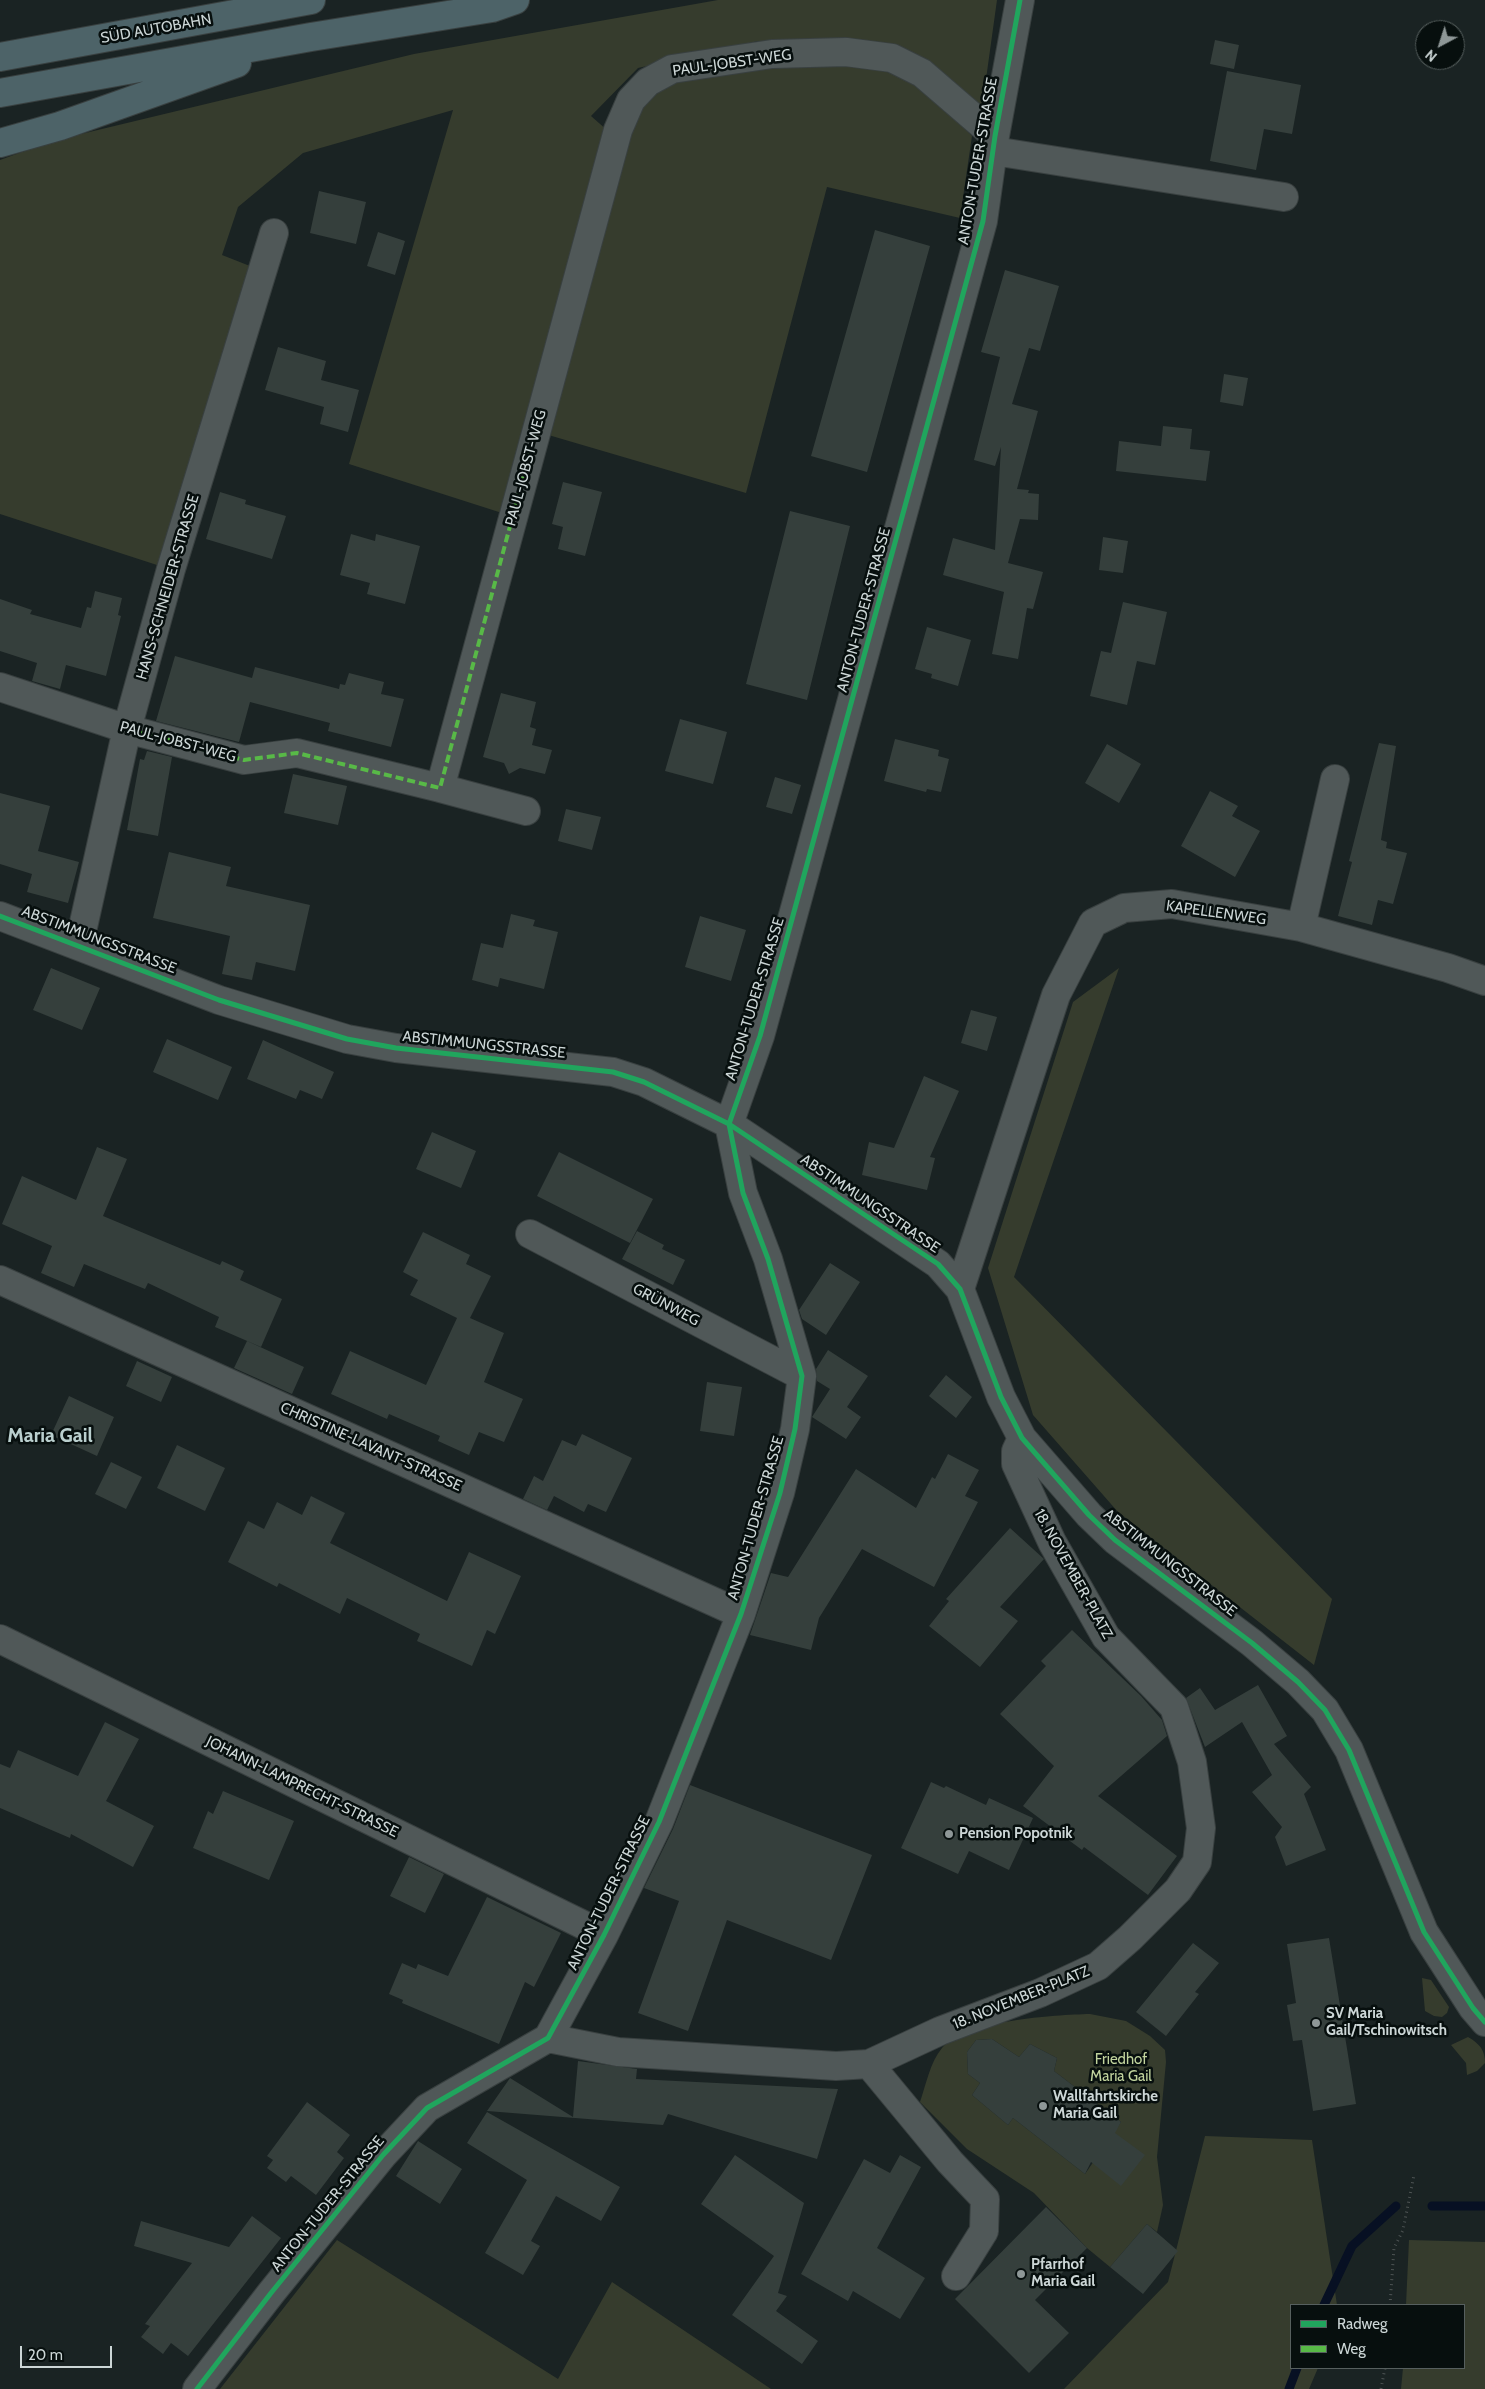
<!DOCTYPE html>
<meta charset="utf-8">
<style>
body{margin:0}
#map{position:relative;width:1485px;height:2389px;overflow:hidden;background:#1a2323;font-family:Cabin,sans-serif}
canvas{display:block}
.legend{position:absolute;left:1290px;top:2304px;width:175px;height:65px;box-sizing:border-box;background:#070f0e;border:1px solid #565f5e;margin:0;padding:6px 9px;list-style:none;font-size:15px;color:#ccd6d6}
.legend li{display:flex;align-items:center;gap:10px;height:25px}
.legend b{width:25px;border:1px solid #565f5e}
.north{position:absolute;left:1415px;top:20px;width:50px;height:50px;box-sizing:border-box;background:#070f0e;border:1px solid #565f5e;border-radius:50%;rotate:220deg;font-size:14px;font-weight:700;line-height:20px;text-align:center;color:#ccd6d6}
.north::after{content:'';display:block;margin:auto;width:18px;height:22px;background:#8e9797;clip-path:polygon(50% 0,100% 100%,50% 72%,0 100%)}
.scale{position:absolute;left:20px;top:2346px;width:92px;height:22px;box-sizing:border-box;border:2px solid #ccd6d6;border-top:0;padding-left:6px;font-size:15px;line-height:18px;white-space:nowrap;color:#ccd6d6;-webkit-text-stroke:4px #070f0e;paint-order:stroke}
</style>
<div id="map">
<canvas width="1485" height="2389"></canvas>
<ul class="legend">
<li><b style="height:6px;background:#20a55d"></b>Radweg</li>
<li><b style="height:6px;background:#58b947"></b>Weg</li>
</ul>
<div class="north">N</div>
<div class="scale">20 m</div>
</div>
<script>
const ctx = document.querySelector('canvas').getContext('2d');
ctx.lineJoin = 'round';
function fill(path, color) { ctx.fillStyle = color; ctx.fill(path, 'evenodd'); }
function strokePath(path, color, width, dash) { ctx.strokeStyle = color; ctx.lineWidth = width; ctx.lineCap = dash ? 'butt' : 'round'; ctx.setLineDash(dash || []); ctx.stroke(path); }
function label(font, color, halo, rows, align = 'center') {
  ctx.font = font + ' Cabin,sans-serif'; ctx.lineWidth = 5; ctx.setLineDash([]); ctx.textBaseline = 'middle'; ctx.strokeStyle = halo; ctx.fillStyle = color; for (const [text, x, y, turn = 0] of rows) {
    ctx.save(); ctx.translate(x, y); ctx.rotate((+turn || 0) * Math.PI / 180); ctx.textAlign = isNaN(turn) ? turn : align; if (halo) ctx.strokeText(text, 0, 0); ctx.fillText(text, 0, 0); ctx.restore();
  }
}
const green = new Path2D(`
 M 718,0 L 997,0 L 982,108 L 866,47 L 758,41 L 638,68 L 591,116 L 608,131 L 502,513 L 349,464 L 453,110 L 303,153 L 238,207 L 222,255 L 255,268 L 157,565 L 0,514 L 0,160 L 52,141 L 414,54 Z
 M 772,64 L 887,65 L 920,82 L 972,136 L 960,218 L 827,187 L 746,493 L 545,434 L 625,136 L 645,102 L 675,81 Z
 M 1119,968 L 1014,1277 L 1332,1599 L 1314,1665 L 1118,1512 L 1033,1415 L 988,1268 L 1073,1002 Z
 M 1422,1978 L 1431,1980 L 1449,2007 L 1447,2013 L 1442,2017 L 1434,2016 L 1425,2011 Z
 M 1090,2014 L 1126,2021 L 1150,2036 L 1165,2050 L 1166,2062 L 1157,2157 L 1163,2205 L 1157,2232 L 1147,2224 L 1110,2267 L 1087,2248 L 1034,2193 L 967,2149 L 920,2102 C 926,2085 930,2062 942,2048 C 966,2020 1054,2015 1090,2014 ZM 992,2039 L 1019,2057 L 1030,2044 L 1057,2058 L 1054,2071 L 1121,2122 L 1085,2174 L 1013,2118 L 1008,2125 L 972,2095 L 980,2083 L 968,2074 L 967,2052 L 976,2040 Z
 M 1468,2037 C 1480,2044 1485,2050 1485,2063 L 1477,2071 L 1467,2075 L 1466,2063 L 1451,2045 Z
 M 1205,2136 L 1312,2140 L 1337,2305 L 1291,2305 L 1291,2368 L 1318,2368 L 1309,2389 L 1064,2389 L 1168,2282 Z
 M 337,2240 L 558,2379 L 612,2282 L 771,2389 L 220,2389 Z
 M 1409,2240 L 1485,2242 L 1485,2389 L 1401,2389 L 1403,2368 L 1464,2368 L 1464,2305 L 1406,2305 Z`);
const stream = new Path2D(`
 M 1432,2206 L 1485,2206
 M 1324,2305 L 1352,2246 L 1396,2206
 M 1289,2389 L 1297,2368`);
const building = new Path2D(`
 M 1215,40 L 1239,45 L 1234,69 L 1210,64 Z
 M 1227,71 L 1301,85 L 1292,134 L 1264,129 L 1256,170 L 1210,161 Z
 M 319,191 L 366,202 L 356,244 L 310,233 Z
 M 875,230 L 930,246 L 867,472 L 811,456 Z
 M 378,232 L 405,241 L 395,275 L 367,266 Z
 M 1005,270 L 1059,286 L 1040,351 L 1029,348 L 1012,404 L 1038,411 L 1017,489 L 1029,490 L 1028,493 L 1039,494 L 1038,520 L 1020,519 L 1008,563 L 1043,572 L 1033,609 L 1027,608 L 1018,659 L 992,654 L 1004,592 L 943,575 L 953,538 L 995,550 L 1001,447 L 995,466 L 974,460 L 1000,357 L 981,352 Z
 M 278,347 L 326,361 L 321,380 L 359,390 L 348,432 L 320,424 L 324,407 L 265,390 Z
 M 1224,374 L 1248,378 L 1243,406 L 1220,402 Z
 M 1163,426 L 1192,429 L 1190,449 L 1210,451 L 1206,481 L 1116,471 L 1119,441 L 1161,446 Z
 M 563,482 L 602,492 L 585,556 L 558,549 L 563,527 L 552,524 Z
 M 220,492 L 246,500 L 245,504 L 286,516 L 272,559 L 206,539 Z
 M 790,511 L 850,526 L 807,700 L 746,684 Z
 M 351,534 L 375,541 L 376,534 L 420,546 L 405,604 L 367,594 L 370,583 L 340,575 Z
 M 1103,537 L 1128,541 L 1123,573 L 1099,570 Z
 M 95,591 L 122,598 L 118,615 L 121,616 L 106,676 L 66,665 L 60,689 L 32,681 L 37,663 L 0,651 L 0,599 L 32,610 L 30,614 L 81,628 L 87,607 L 91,608 Z
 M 1123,602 L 1167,612 L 1155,665 L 1137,661 L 1127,705 L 1090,696 L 1101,651 L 1111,653 Z
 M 927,627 L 971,640 L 958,686 L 931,678 L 932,674 L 915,669 Z
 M 175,656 L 252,678 L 255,667 L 339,689 L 340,684 L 345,685 L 349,673 L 384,682 L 381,694 L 404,699 L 391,747 L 328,731 L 330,723 L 250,702 L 239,742 L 156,721 Z
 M 501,693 L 536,702 L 530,727 L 536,729 L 532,745 L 552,750 L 545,774 L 520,768 L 509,774 L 504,763 L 483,757 Z
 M 680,719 L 727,732 L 713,784 L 665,771 Z
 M 895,739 L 939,750 L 938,756 L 949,759 L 941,792 L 927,789 L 926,792 L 884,781 Z
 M 1379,743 L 1396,746 L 1381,840 L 1387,842 L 1386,848 L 1407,853 L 1393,904 L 1378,900 L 1372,925 L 1338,916 L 1352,862 L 1349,861 Z
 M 1107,744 L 1141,764 L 1119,803 L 1085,783 Z
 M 147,751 L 172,757 L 158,836 L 127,830 L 140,759 L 144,760 Z
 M 293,774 L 347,786 L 338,825 L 284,813 Z
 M 775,777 L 801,785 L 792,814 L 766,807 Z
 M 1210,791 L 1238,806 L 1232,816 L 1260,831 L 1235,877 L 1181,846 Z
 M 0,793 L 50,806 L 38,851 L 79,862 L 68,903 L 27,892 L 32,874 L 0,864 Z
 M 566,809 L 601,817 L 592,850 L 558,841 Z
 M 169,852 L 231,867 L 226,886 L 310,905 L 295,971 L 256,962 L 252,980 L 222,974 L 230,936 L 153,918 Z
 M 511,914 L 535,920 L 533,926 L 558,932 L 544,989 L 500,978 L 498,987 L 472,980 L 481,943 L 503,948 Z
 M 700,916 L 746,930 L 731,981 L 685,967 Z
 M 51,968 L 100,988 L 82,1030 L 33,1010 Z
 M 971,1010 L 997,1017 L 987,1051 L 961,1043 Z
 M 167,1039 L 232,1067 L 218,1100 L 153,1072 Z
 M 263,1040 L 334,1072 L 322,1099 L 300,1090 L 296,1099 L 247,1079 Z
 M 924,1076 L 959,1091 L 930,1157 L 935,1158 L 927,1190 L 862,1175 L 869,1142 L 894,1148 Z
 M 432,1132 L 476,1151 L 461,1188 L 416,1169 Z
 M 97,1147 L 127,1159 L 103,1216 L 220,1265 L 222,1261 L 244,1271 L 240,1280 L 282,1299 L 261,1347 L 215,1327 L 219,1317 L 148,1283 L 145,1289 L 84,1264 L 74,1287 L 41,1273 L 52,1246 L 2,1224 L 22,1176 L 76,1200 Z
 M 559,1152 L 653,1199 L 630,1243 L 537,1196 Z
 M 637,1231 L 664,1245 L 662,1249 L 685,1260 L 673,1285 L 622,1259 Z
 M 423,1232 L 470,1255 L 466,1264 L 491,1276 L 470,1318 L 504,1333 L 484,1382 L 523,1399 L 504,1442 L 479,1432 L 469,1455 L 438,1441 L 440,1436 L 389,1414 L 387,1419 L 331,1394 L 350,1351 L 426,1385 L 457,1318 L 410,1295 L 418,1280 L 403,1272 Z
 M 830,1263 L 860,1282 L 826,1335 L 802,1319 L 799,1310 Z
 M 247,1341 L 304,1367 L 292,1394 L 234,1368 Z
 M 828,1350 L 868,1376 L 847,1407 L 861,1417 L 846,1439 L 812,1417 L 830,1389 L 817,1381 L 816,1369 Z
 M 137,1361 L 172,1377 L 161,1402 L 126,1386 Z
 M 946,1375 L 972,1397 L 956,1418 L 929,1396 Z
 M 707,1382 L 742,1387 L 734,1436 L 700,1431 Z
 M 69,1396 L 114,1417 L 97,1456 L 51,1435 Z
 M 582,1434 L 632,1458 L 606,1512 L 588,1504 L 584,1512 L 554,1496 L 547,1510 L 523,1499 L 534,1476 L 543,1481 L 562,1440 L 576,1446 Z
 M 177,1445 L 225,1468 L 205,1511 L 157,1488 Z
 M 948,1454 L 979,1470 L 965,1496 L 978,1502 L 934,1587 L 862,1549 L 819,1618 L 811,1650 L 750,1635 L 771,1573 L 788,1577 L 856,1469 L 916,1508 L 932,1477 L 935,1479 Z
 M 111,1462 L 142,1477 L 126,1509 L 95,1494 Z
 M 311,1496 L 345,1513 L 330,1543 L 447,1601 L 469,1552 L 521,1576 L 495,1634 L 487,1630 L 472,1666 L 417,1641 L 420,1634 L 347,1598 L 340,1614 L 279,1583 L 277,1587 L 228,1562 L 248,1521 L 264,1529 L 277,1502 L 302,1515 Z
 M 1010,1528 L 1044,1559 L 1000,1607 L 1018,1621 L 980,1667 L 929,1626 L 949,1601 L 946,1599 Z
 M 1072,1630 L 1141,1696 L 1162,1720 L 1167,1736 L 1098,1796 L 1177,1856 L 1148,1895 L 1084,1847 L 1082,1850 L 1023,1806 L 1054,1766 L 1000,1714 L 1046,1666 L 1041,1661 Z
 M 1258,1685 L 1287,1736 L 1274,1744 L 1311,1787 L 1304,1794 L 1326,1850 L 1286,1866 L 1275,1837 L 1282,1827 L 1252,1792 L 1272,1775 L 1242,1722 L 1205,1747 L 1186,1698 L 1200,1688 L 1215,1710 Z
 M 105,1722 L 139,1739 L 106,1801 L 154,1826 L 133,1867 L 71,1834 L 70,1838 L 0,1808 L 0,1764 L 10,1768 L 18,1750 L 78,1776 Z
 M 931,1782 L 944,1788 L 946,1786 L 986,1805 L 989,1798 L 1033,1818 L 1009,1870 L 969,1851 L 958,1874 L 901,1848 Z
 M 690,1785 L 872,1855 L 831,1960 L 727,1920 L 688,2031 L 638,2013 L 679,1901 L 644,1888 L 673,1829 Z
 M 223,1791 L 294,1821 L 269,1880 L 193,1848 L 208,1811 L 213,1814 Z
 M 409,1857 L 444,1874 L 425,1913 L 390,1896 Z
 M 487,1897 L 561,1933 L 534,1987 L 525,1982 L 499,2044 L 402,2003 L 403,2000 L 389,1994 L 402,1963 L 416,1969 L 418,1964 L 448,1976 Z
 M 1329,1938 L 1356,2104 L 1313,2111 L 1302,2040 L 1293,2041 L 1287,2005 L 1296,2003 L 1287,1944 Z
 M 1193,1943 L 1219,1963 L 1195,1992 L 1199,1994 L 1166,2036 L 1136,2012 Z
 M 992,2039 L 1019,2057 L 1030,2044 L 1057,2058 L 1054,2071 L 1121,2122 L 1115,2133 L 1145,2155 L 1121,2186 L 1091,2162 L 1085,2174 L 1013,2118 L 1008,2125 L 972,2095 L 980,2083 L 968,2074 L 967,2052 L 976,2040 Z
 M 578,2061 L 637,2069 L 636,2079 L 838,2089 L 817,2159 L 668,2114 L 663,2125 L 487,2111 L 510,2078 L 573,2117 Z
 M 307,2102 L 350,2135 L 337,2152 L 344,2158 L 316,2195 L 291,2176 L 286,2182 L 267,2168 L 273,2160 L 267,2156 Z
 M 487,2112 L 620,2187 L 601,2221 L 556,2196 L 531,2241 L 540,2246 L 523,2275 L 485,2253 L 527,2180 L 467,2143 Z
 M 418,2141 L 462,2169 L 440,2204 L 396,2176 Z
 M 735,2155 L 804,2203 L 778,2293 L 787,2296 L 776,2311 L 818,2341 L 802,2364 L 732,2315 L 774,2256 L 701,2204 Z
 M 900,2155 L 921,2167 L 877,2248 L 925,2278 L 900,2319 L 853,2291 L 848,2301 L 801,2274 L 864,2159 L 890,2173 Z
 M 1046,2207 L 1087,2248 L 1035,2300 L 1069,2333 L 1029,2373 L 955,2299 Z
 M 252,2216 L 281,2238 L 188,2356 L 171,2343 L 163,2354 L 141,2337 L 150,2326 L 145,2324 L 192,2263 L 134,2246 L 141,2221 L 229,2247 Z
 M 1147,2224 L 1178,2251 L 1143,2294 L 1110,2267 Z`);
const path = new Path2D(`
 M 1390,2305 L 1394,2248 L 1403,2230 L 1414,2175
 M 1381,2389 L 1385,2368`);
const minor = new Path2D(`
 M 994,151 L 1284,197
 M 0,687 L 127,729 L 244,760 L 297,753 L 440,788 L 618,130 L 631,100 L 648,82 L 672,69 L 772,54 L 846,52 L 892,58 L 922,73 L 995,136
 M 440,788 L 526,811
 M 0,916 L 219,1000 L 347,1039 L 396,1048 L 613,1072 L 644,1082 L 729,1124 L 938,1264 L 960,1289 L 1001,1397 L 1022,1438 L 1089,1515 L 1115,1540 L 1252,1643 L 1298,1682 L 1325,1710 L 1349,1750 L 1424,1932 L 1473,2008 L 1485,2022
 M 1301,927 L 1335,779
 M 79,945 L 127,729 L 171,569 L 274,233
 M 530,1234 L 802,1376
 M 0,1280 L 741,1614
 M 960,1289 L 1056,995 L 1093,923 L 1124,908 L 1172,904 L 1301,927 L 1448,968 L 1485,981
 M 0,1639 L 604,1935
 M 548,2038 L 618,2052 L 836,2066 L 869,2064 L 940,2031 L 1040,1993 L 1098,1966 L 1130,1938 L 1178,1890 L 1197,1862 L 1201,1828 L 1192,1762 L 1174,1707 L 1106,1637 L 1052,1542 L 1016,1464 L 1016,1451 L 1022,1438
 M 869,2064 L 950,2162 L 985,2199 L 984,2231 L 956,2276
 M 197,2389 L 271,2293 L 383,2155 L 427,2108 L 548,2038 L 604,1935 L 659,1822 L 741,1614 L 780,1493 L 795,1429 L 802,1376 L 768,1259 L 743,1193 L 729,1124 L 760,1036 L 983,221 L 995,136 L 1020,0`);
const highway = new Path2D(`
 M 0,57 L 311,0
 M 0,93 L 311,37 L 492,8 L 515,0
 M 0,143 L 60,126 L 237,63`);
const quiet = new Path2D(`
 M 127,729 L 244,760 L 297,753 L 440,788 L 536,429`);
const cycleway = new Path2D(`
 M 0,916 L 219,1000 L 347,1039 L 396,1048 L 613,1072 L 644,1082 L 729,1124 L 938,1264 L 960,1289 L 1001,1397 L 1022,1438 L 1089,1515 L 1115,1540 L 1252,1643 L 1298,1682 L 1325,1710 L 1349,1750 L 1424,1932 L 1473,2008 L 1485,2022
 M 197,2389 L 271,2293 L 383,2155 L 427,2108 L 548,2038 L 604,1935 L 659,1822 L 741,1614 L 780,1493 L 795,1429 L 802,1376 L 768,1259 L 743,1193 L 729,1124 L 760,1036 L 983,221 L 995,136 L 1020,0`);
const markers = [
 [949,1834,5,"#8e9797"],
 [1316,2023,5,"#8e9797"],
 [1043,2106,5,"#8e9797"],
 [1021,2274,5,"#8e9797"]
];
const streetNames = [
 ["SÜD AUTOBAHN",156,29,-10],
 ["PAUL-JOBST-WEG",732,63,-8],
 ["ANTON-TUDER-STRASSE",978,161,-80],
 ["PAUL-JOBST-WEG",526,468,-75],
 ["HANS-SCHNEIDER-STRASSE",168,587,-74],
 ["ANTON-TUDER-STRASSE",864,610,-75],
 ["PAUL-JOBST-WEG",178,742,15],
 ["KAPELLENWEG",1216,913,8],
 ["ABSTIMMUNGSSTRASSE",99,940,21],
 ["ANTON-TUDER-STRASSE",755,999,-73],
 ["ABSTIMMUNGSSTRASSE",484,1045,6],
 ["ABSTIMMUNGSSTRASSE",870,1204,34],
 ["GRÜNWEG",666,1305,28],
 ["CHRISTINE-LAVANT-STRASSE",371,1447,24],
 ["ANTON-TUDER-STRASSE",756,1518,-74],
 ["ABSTIMMUNGSSTRASSE",1170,1563,38],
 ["18. NOVEMBER-PLATZ",1073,1574,61],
 ["JOHANN-LAMPRECHT-STRASSE",302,1787,26],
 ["ANTON-TUDER-STRASSE",609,1893,-64],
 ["18. NOVEMBER-PLATZ",1021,1998,-22],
 ["ANTON-TUDER-STRASSE",328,2204,-51]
];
const poiNames = [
 ["Pension Popotnik",959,1834],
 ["SV Maria",1326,2014],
 ["Gail/Tschinowitsch",1326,2031],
 ["Wallfahrtskirche",1053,2097],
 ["Maria Gail",1053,2114],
 ["Pfarrhof",1031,2265],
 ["Maria Gail",1031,2282]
];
const parkNames = [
 ["Friedhof",1121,2060],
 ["Maria Gail",1121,2077]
];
const districtNames = [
 ["Maria Gail",50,1436]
];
fill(green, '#363c2d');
strokePath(stream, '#071023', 9);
fill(building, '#353f3c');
strokePath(minor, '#394040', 30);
strokePath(highway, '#394040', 30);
strokePath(path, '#4e5454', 3, [1, 4]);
strokePath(minor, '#505858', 28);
strokePath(highway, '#4d6368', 28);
strokePath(quiet, '#58b947', 4, [8, 4]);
strokePath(cycleway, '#20a55d', 5);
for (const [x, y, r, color] of markers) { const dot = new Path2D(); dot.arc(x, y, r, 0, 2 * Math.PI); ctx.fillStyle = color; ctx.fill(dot); strokePath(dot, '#070f0e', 2); }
label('15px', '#ccd6d6', '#070f0e', streetNames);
label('bold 15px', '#ccd6d6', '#070f0e', poiNames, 'left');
label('15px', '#c1d39d', '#070f0e', parkNames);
label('bold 20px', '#bacfce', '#070f0e', districtNames);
</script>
